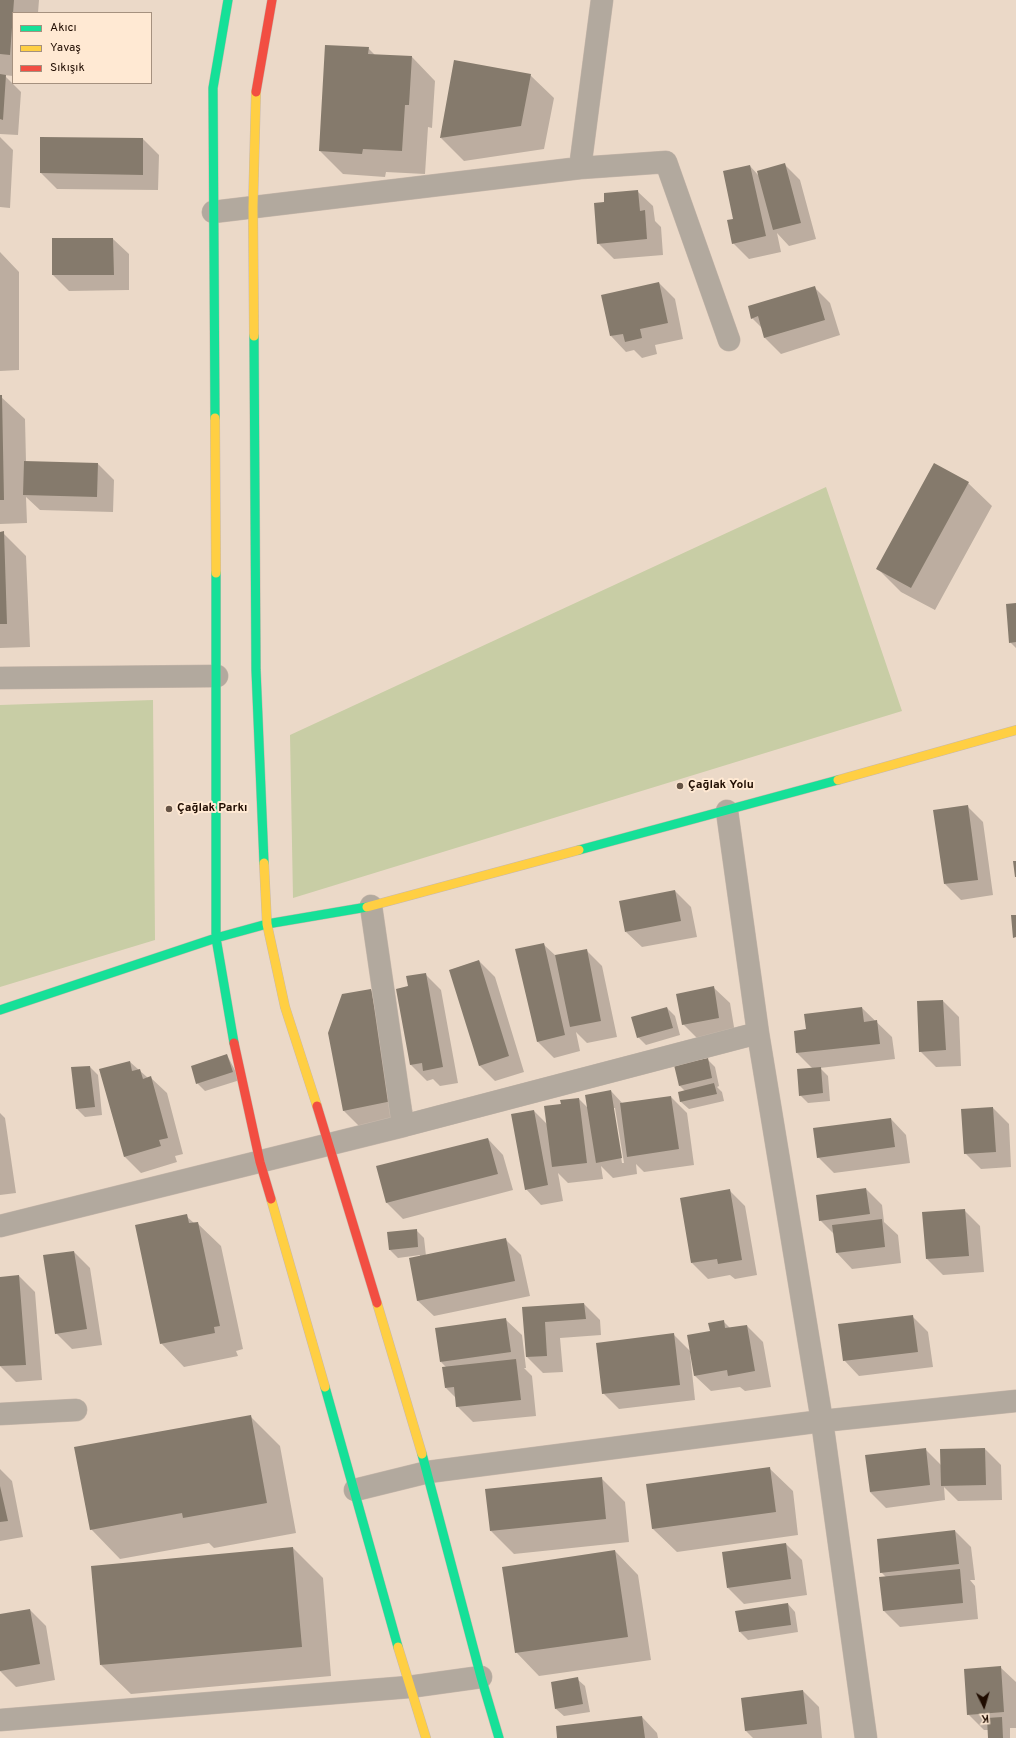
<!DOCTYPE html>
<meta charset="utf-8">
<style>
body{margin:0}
#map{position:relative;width:1016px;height:1738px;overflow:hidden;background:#ebd9c8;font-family:Overpass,sans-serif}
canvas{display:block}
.legend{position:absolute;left:12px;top:12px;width:140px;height:72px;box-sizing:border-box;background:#ffe9d3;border:1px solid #a5917f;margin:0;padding:5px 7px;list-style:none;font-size:12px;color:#1f0c00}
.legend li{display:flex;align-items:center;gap:8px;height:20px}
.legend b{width:20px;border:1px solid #a5917f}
.north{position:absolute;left:964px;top:1686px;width:40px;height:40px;-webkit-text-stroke:3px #ffe9d3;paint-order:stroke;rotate:175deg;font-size:11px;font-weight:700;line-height:16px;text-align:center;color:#1f0c00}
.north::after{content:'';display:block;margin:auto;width:14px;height:18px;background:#1f0c00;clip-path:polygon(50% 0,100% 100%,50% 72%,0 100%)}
</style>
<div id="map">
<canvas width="1016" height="1738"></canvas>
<ul class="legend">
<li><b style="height:5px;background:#16e098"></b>Akıcı</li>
<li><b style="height:5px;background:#ffcf43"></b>Yavaş</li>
<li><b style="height:5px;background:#f24e42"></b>Sıkışık</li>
</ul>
<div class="north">K</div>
</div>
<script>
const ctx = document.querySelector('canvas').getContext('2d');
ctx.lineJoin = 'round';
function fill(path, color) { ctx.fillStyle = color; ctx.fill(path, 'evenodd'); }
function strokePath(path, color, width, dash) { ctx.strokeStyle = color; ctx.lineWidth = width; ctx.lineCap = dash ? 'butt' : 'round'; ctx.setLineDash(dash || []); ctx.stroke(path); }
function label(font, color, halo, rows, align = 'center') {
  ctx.font = font + ' Overpass,sans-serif'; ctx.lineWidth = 4; ctx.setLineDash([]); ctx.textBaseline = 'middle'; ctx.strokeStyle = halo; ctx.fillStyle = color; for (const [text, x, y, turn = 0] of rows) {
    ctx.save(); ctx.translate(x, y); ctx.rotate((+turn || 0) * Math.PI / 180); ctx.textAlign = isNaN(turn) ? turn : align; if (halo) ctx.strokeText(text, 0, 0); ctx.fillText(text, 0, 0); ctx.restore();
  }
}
const green = new Path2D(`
 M 826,487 L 902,711 L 293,898 L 290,735 Z
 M 153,700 L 155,940 L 0,987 L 0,705 Z`);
const shadow = new Path2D(`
 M 0,0 L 39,0 L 38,13 L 13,13 L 13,76 L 4,75 L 21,92 L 18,135 L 0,134 Z
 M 326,46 L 368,48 L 375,55 L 412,57 L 435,81 L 432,128 L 428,127 L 425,174 L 386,172 L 385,177 L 343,174 L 320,151 Z
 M 530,75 L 554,98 L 544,149 L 464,161 L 441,138 Z
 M 0,137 L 13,150 L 10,208 L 0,207 Z
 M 41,138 L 143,139 L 159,155 L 158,190 L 57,189 L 41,173 Z
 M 784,164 L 800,180 L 816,239 L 789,246 L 777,233 L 781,252 L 749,259 L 733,243 L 735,220 L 750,166 L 759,176 Z
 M 637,191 L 653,206 L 655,221 L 661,227 L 663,255 L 614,259 L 598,243 L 605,203 Z
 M 113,239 L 129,254 L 129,290 L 69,291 L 53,275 Z
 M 0,252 L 19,272 L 19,370 L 0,371 Z
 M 659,283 L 675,299 L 683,339 L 655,345 L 657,354 L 642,358 L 634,350 L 626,352 L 611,336 Z
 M 814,287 L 830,303 L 840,335 L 781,354 L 765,338 L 762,328 L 752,318 Z
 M 0,396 L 25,419 L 26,462 L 98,464 L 114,480 L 113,512 L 40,510 L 26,497 L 27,523 L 0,524 Z
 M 935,465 L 968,483 L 992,506 L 935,610 L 901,592 L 878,569 Z
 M 0,533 L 3,533 L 26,556 L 30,647 L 0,648 Z
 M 1016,604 L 1016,648 L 1010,642 Z
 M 967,806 L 983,822 L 993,895 L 961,900 L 945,884 Z
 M 675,891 L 691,907 L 697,937 L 642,947 L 626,932 Z
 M 543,944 L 556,956 L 586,950 L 602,966 L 617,1037 L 587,1043 L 576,1032 L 580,1051 L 554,1058 L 538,1042 Z
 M 479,961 L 495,977 L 524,1072 L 495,1081 L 479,1065 Z
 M 425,974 L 441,990 L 458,1083 L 440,1086 L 433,1079 L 427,1081 L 411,1065 L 409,987 Z
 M 714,988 L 730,1003 L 735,1033 L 699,1040 L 683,1024 Z
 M 371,990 L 394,1013 L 415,1125 L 367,1134 L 344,1111 Z
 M 943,1001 L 959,1017 L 961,1066 L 936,1067 L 920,1051 Z
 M 667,1008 L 675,1016 L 680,1035 L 646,1045 L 638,1037 Z
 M 862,1008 L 892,1037 L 895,1059 L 820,1068 L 828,1076 L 830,1101 L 808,1103 L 800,1095 L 813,1069 L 797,1053 L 807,1030 Z
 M 227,1055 L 240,1080 L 205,1091 L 197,1083 Z
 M 707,1059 L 715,1067 L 719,1086 L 717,1087 L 722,1092 L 724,1101 L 689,1109 L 681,1102 L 685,1091 L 679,1085 Z
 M 130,1062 L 148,1078 L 151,1078 L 167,1093 L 183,1154 L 175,1156 L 177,1162 L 141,1173 L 125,1157 Z
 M 90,1067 L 98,1075 L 102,1115 L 85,1117 L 77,1109 Z
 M 611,1091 L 623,1104 L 671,1097 L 687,1113 L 694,1165 L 644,1172 L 636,1164 L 637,1174 L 613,1178 L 601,1166 L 603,1179 L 568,1183 L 558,1173 L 563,1201 L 541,1205 L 526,1189 L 534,1111 L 547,1124 L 562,1105 L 579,1099 L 588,1108 ZM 613,1108 L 615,1108 L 624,1163 L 622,1163 Z
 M 993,1108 L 1009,1124 L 1011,1167 L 981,1169 L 965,1153 Z
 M 0,1113 L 5,1118 L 16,1193 L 0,1195 Z
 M 891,1119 L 906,1135 L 910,1163 L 834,1173 L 818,1157 Z
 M 488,1139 L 503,1155 L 513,1190 L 403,1219 L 387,1203 L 378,1167 Z
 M 866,1189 L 882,1205 L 884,1222 L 898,1235 L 901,1263 L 852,1269 L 837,1253 L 834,1234 L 820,1220 Z
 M 730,1191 L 745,1206 L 757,1275 L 735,1279 L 730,1275 L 708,1279 L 692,1263 Z
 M 964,1210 L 980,1226 L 984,1272 L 943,1275 L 927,1259 Z
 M 186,1216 L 194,1223 L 197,1223 L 221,1246 L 243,1349 L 236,1351 L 238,1356 L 184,1367 L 161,1343 Z
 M 416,1230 L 424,1238 L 426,1256 L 505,1239 L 521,1255 L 530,1296 L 434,1316 L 418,1301 L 420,1255 L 398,1258 L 390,1250 L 389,1233 Z
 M 74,1252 L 90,1268 L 102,1345 L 72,1349 L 56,1333 Z
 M 19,1276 L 35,1292 L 42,1380 L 16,1382 L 0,1366 L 0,1278 Z
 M 584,1304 L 600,1320 L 601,1335 L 560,1338 L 563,1372 L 543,1373 L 527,1357 L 523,1308 Z
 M 912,1316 L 928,1332 L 933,1367 L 859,1376 L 844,1360 Z
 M 506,1320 L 522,1335 L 526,1368 L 524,1368 L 532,1376 L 536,1416 L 473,1422 L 457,1406 L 456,1398 L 446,1388 L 447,1368 L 441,1362 Z
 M 723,1321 L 730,1328 L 747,1326 L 763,1342 L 771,1387 L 745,1391 L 740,1387 L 711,1391 L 695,1376 L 691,1353 L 690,1353 L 695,1400 L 619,1409 L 603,1393 L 673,1334 L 691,1352 L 711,1331 Z
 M 250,1416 L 280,1446 L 296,1533 L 214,1548 L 209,1543 L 120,1559 L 91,1529 Z
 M 925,1449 L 941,1465 L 985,1449 L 1001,1465 L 1002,1500 L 958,1501 L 944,1487 L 945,1500 L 886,1508 L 870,1492 Z
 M 769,1468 L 793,1491 L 798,1535 L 677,1552 L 653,1529 L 647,1485 Z
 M 0,1469 L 12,1481 L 23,1537 L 0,1541 Z
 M 601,1478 L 625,1502 L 629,1542 L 514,1554 L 491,1531 Z
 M 955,1531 L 971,1547 L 975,1580 L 970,1580 L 975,1586 L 978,1619 L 900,1627 L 884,1611 L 886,1577 L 881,1572 Z
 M 786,1544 L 802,1560 L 807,1595 L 744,1604 L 728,1588 Z
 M 293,1548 L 323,1578 L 331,1676 L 131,1694 L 101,1665 Z
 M 615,1551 L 638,1575 L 651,1660 L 539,1676 L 516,1652 Z
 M 788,1604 L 795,1612 L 798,1632 L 748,1640 L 740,1632 Z
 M 30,1610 L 46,1626 L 55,1680 L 16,1687 L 0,1671 L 0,1615 Z
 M 1000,1667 L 1016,1682 L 1016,1728 L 1010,1728 L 1010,1738 L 989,1738 L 988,1730 L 984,1730 L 968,1714 Z
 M 577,1679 L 585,1686 L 590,1712 L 564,1716 L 556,1709 Z
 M 803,1691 L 819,1707 L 822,1738 L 753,1738 L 746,1731 L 742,1698 Z
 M 642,1717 L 657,1733 L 658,1738 L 559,1738 Z`);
const building = new Path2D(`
 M 0,0 L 14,0 L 10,55 L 0,54 Z
 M 325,45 L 369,47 L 368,54 L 412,56 L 409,105 L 405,105 L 402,151 L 363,149 L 362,154 L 319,151 Z
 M 454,60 L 531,74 L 521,126 L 440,138 Z
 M 0,74 L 6,75 L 3,120 L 0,119 Z
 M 40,137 L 143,138 L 143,175 L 40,173 Z
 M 785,163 L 801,223 L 773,230 L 757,171 Z
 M 750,165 L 766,236 L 732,244 L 727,220 L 733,219 L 723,171 Z
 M 638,190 L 640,211 L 645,210 L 647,239 L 597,244 L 594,203 L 604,202 L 604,193 Z
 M 52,238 L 113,238 L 114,275 L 52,275 Z
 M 659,282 L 668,323 L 640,329 L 642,338 L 625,342 L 623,334 L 610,336 L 601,295 Z
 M 815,286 L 825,320 L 764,338 L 758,316 L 751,319 L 748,306 Z
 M 0,395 L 2,395 L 4,500 L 0,500 Z
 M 24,461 L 98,463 L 97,497 L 23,495 Z
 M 934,463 L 969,482 L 911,588 L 876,569 Z
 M 4,531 L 7,624 L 0,624 L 0,532 Z
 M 1016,603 L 1016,642 L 1009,643 L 1006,604 Z
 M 968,805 L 978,880 L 944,884 L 933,810 Z
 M 1013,861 L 1016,861 L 1016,877 L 1015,877 Z
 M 675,890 L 681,921 L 625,932 L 619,901 Z
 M 1011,915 L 1016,915 L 1016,937 L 1013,938 Z
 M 544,943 L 565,1035 L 537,1042 L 515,949 Z
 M 587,949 L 601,1021 L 570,1027 L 555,955 Z
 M 479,960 L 509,1056 L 479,1066 L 449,970 Z
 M 426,973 L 443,1067 L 423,1071 L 422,1063 L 410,1065 L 396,989 L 408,986 L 406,976 Z
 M 714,986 L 719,1018 L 682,1025 L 676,994 Z
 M 371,989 L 392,1101 L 343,1111 L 328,1033 L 342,994 Z
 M 943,1000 L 946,1050 L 919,1052 L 917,1001 Z
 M 667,1007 L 673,1028 L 637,1038 L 631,1017 Z
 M 862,1007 L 864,1022 L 877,1020 L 880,1044 L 796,1053 L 794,1031 L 806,1029 L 804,1014 Z
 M 227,1054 L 233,1072 L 196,1084 L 191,1066 Z
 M 708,1058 L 712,1078 L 679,1086 L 674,1065 Z
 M 130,1061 L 132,1071 L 140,1069 L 143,1079 L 151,1076 L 168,1138 L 159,1140 L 161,1146 L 124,1157 L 99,1069 Z
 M 90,1066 L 95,1107 L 76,1109 L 71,1067 Z
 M 821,1067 L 823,1093 L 799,1096 L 797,1069 Z
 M 714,1083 L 717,1094 L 680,1102 L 678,1092 Z
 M 611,1090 L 622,1158 L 596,1163 L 585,1095 Z
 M 671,1096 L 679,1149 L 627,1157 L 620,1103 Z
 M 579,1098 L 587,1163 L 552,1167 L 544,1106 L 561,1104 L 560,1100 Z
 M 993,1107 L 996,1152 L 964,1154 L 961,1109 Z
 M 534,1110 L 548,1185 L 525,1190 L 511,1114 Z
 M 891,1118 L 895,1147 L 817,1158 L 813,1128 Z
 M 488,1138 L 498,1174 L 386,1203 L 376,1166 Z
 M 866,1188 L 870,1214 L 819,1221 L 816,1195 Z
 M 730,1189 L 742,1260 L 718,1264 L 717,1259 L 691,1263 L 680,1198 Z
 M 965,1209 L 969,1256 L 926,1259 L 922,1212 Z
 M 187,1214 L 189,1223 L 198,1222 L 220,1326 L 214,1327 L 215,1333 L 160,1344 L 135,1225 Z
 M 882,1219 L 885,1247 L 836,1253 L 832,1225 Z
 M 417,1229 L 418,1247 L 389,1250 L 387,1232 Z
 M 506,1238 L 515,1281 L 417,1301 L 409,1258 Z
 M 74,1251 L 87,1329 L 55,1334 L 43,1255 Z
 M 19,1275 L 26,1365 L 0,1366 L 0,1277 Z
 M 584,1303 L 586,1319 L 545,1322 L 547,1356 L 526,1357 L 522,1307 Z
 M 913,1315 L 918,1352 L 843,1361 L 838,1324 Z
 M 506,1318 L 511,1352 L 440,1362 L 435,1328 Z
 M 724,1320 L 725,1328 L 747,1325 L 755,1371 L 728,1376 L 727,1370 L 694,1376 L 687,1335 L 710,1331 L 708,1323 Z
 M 674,1333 L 680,1385 L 602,1394 L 596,1343 Z
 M 516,1359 L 521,1400 L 456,1407 L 454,1387 L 445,1388 L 442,1367 Z
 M 251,1415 L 267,1503 L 183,1518 L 182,1513 L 90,1530 L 74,1447 Z
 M 926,1448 L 930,1485 L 870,1492 L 865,1455 Z
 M 985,1448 L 986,1485 L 941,1486 L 940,1449 Z
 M 770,1467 L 776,1512 L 652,1529 L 646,1484 Z
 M 602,1477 L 606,1519 L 490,1531 L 485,1489 Z
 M 0,1486 L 8,1521 L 0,1522 Z
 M 955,1530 L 959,1564 L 880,1573 L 877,1539 Z
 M 786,1543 L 791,1579 L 727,1588 L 722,1552 Z
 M 293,1547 L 302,1647 L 100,1665 L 91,1566 Z
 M 615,1550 L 628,1637 L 515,1653 L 502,1567 Z
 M 960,1569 L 963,1603 L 883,1611 L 879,1577 Z
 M 788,1603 L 791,1625 L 739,1632 L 735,1611 Z
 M 30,1609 L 40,1664 L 0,1671 L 0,1614 Z
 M 1001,1666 L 1004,1712 L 967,1715 L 964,1669 Z
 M 578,1677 L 583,1704 L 555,1709 L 551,1682 Z
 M 803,1690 L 807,1724 L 745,1731 L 741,1698 Z
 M 642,1716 L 645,1738 L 557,1738 L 556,1726 Z
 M 1002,1717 L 1003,1738 L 988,1738 L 987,1718 Z`);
const street = new Path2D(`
 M 580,168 L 666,162 L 729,340
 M 213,212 L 580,168 L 602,0
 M 0,678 L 217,676
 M 727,811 L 758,1033 L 822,1421 L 866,1738
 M 371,906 L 403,1126 L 758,1033
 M 0,1226 L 403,1126
 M 0,1414 L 76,1410
 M 355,1490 L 428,1472 L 822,1421 L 1016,1401
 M 0,1720 L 409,1687 L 481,1677`);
const fast = new Path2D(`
 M 254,336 L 256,670 L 264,863
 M 215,418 L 213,88 L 228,0
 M 216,573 L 216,938 L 234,1043
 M 579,850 L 838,780
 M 0,1010 L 216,938 L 267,924 L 367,907
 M 325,1387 L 398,1647
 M 422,1454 L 481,1677 L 499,1738`);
const slow = new Path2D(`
 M 254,336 L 253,207 L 256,92
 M 215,418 L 216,573
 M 838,780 L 1016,730
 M 264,863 L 267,924 L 285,1007 L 317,1106
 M 367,907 L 579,850
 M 271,1199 L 325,1387
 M 377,1303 L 422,1454
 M 398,1647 L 426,1738`);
const jam = new Path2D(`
 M 256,92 L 272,0
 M 234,1043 L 260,1162 L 271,1199
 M 317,1106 L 377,1303`);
const markers = [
 [680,786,4,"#665446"],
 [169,809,4,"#665446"]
];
const poiNames = [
 ["Çağlak Yolu",688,786],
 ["Çağlak Parkı",177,809]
];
fill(green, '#c8cda5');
fill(shadow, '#0003');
fill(building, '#857a6c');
strokePath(street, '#c8b8ab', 23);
strokePath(fast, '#c8b8ab', 10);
strokePath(slow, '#c8b8ab', 10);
strokePath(jam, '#c8b8ab', 10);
strokePath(street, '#b2a99e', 22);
strokePath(fast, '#16e098', 9);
strokePath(slow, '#ffcf43', 9);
strokePath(jam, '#f24e42', 9);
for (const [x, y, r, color] of markers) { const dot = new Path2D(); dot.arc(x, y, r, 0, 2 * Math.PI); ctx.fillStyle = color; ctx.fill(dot); strokePath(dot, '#ffe9d3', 1.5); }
label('bold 12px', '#1f0c00', '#ffe9d3', poiNames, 'left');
</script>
